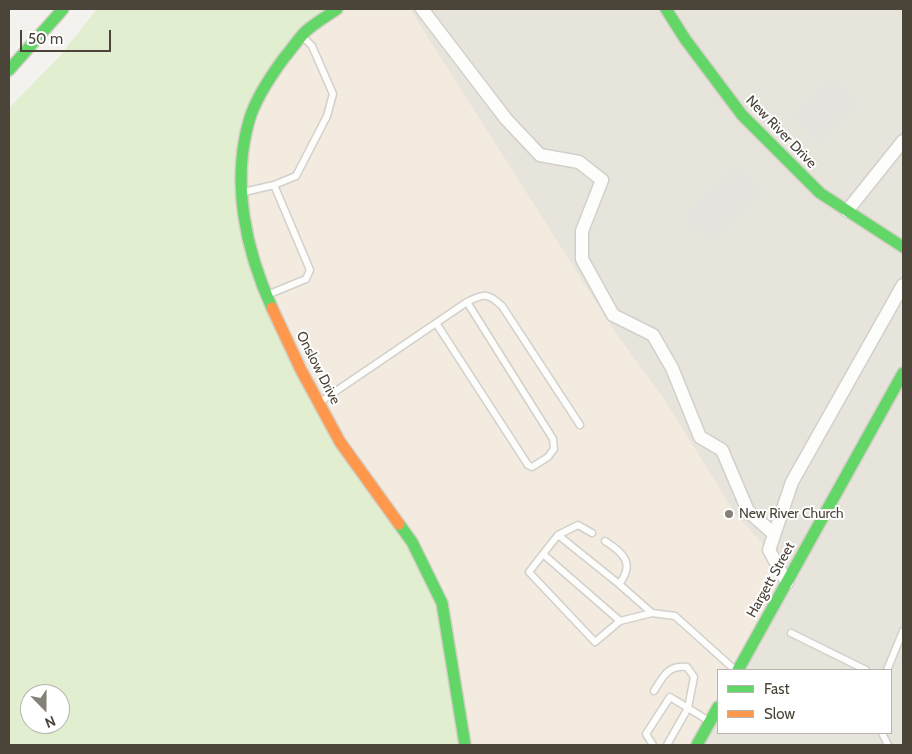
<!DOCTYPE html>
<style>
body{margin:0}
#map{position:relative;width:912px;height:754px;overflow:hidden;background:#f4f2ee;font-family:Cabin,sans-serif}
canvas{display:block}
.frame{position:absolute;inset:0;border:10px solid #4b4439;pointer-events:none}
.legend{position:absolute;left:717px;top:669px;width:175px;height:65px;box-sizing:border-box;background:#fff;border:1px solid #b7b4b0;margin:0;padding:6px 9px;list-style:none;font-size:15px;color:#4b4439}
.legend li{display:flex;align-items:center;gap:10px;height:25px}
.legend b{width:25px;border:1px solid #b7b4b0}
.north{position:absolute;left:20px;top:684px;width:50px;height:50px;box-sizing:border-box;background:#fff;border:1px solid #b7b4b0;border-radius:50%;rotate:158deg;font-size:14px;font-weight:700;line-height:20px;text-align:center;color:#4b4439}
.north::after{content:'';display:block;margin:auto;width:18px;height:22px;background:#868178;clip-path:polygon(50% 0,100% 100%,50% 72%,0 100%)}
.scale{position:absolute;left:20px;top:30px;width:91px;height:22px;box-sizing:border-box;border:2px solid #4b4439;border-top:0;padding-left:6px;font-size:15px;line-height:18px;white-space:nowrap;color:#4b4439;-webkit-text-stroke:4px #fff;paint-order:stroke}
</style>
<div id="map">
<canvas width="912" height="754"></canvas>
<div class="frame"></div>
<ul class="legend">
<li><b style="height:6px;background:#63d668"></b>Fast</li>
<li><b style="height:6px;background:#ff974d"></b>Slow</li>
</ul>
<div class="north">N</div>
<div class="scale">50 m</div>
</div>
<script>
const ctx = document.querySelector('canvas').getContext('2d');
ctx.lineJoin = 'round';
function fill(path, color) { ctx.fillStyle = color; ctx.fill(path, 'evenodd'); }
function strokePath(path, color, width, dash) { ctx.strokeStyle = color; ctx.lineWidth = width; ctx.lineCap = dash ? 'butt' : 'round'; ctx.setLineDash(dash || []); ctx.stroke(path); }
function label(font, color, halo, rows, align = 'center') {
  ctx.font = font + ' Cabin,sans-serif'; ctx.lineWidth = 4; ctx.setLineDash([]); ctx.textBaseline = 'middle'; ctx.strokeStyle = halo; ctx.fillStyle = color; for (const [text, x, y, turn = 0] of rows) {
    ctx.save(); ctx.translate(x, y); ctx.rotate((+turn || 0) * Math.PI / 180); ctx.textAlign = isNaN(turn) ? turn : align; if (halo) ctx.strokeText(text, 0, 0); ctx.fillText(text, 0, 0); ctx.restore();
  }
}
const residential = new Path2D(`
 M 337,9 L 903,9 L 903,745 L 465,745 ZM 718,670 L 891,670 L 891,733 L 718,733 Z`);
const commercial = new Path2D(`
 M 337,9 L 410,9 L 615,332 L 663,397 L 736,515 L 769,550 L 787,583 L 738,670 L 718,670 L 718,707 L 697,745 L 465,745 L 340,442 L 266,295 L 241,174 L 270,77 Z`);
const green = new Path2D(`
 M 97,9 L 337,9 L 305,32 L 249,121 L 244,224 L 301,370 L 442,603 L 465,745 L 9,745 L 9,108 L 59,57 ZM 30,694 L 60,694 L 60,724 L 30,724 Z`);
const parking = new Path2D(`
 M 833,80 L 856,105 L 817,140 L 793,114 Z
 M 738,169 L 759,193 L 711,238 L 701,234 L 690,225 L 687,212 Z`);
const lane = new Path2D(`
 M 274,185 L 296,176 L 327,116 L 333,94 L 312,46 L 303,37
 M 244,192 L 274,185 L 310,270 L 306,279 L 267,295
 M 436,323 L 528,465 L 532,467 L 548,457 L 554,449 L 553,439 L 467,302
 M 320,402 L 467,302 C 484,293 488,293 502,306 L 580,425
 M 592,533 L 578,525 L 558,535 L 619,584
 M 558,535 L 543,554 L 620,621 L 652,613
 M 605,541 C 624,553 635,564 619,584 L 652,613 L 675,616 L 735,670
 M 543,554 L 529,572 L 595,642 L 620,621
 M 791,633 L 866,670
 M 887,670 L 903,631
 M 654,691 C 663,677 667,665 687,667 L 694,677 L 688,708 L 667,745
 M 882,733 L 888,745
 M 653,745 L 646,734 L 670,697 L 709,721`);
const street = new Path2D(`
 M 422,9 L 506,119 L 540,155 L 579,162 L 602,180 L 582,231 L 582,259 L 613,315 L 653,335 L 672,368 L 700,437 L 722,450 L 748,511 L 774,534
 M 847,211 L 903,141
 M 787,583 L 769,550 L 792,482 L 903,285`);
const fast = new Path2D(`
 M 666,9 L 685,39 L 742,115 L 820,193 L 903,247
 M 9,70 L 63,9
 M 272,308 C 246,251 231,183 249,121 C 255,99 270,77 284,58 C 291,50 298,39 306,31 C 315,23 327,16 337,9
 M 399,524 L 412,542 L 442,603 L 465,745
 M 738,670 L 903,373
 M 697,745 L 718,707`);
const slow = new Path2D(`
 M 272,308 L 301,370 L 340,442 L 399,524`);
const markers = [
 [729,514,5,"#868178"]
];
const streetNames = [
 ["New River Drive",781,132,46],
 ["Onslow Drive",318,368,63],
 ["Hargett Street",771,580,-61]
];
const poiNames = [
 ["New River Church",739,514]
];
fill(residential, '#e7e4dc');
fill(commercial, '#f3ebdf');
fill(green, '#e1eecf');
fill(parking, '#e6e3df');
strokePath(lane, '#d2d0cb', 9);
strokePath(street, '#d2d0cb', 15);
strokePath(fast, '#d3cfc5', 14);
strokePath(slow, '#d3cfc5', 14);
strokePath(lane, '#fdfdfc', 6);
strokePath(street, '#fdfdfc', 12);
strokePath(fast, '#63d668', 11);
strokePath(slow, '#ff974d', 11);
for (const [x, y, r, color] of markers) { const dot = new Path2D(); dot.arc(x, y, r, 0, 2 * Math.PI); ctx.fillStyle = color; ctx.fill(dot); strokePath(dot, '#fff', 2); }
label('14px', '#4b4439', '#fff', streetNames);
label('14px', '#4b4439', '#fff', poiNames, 'left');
</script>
